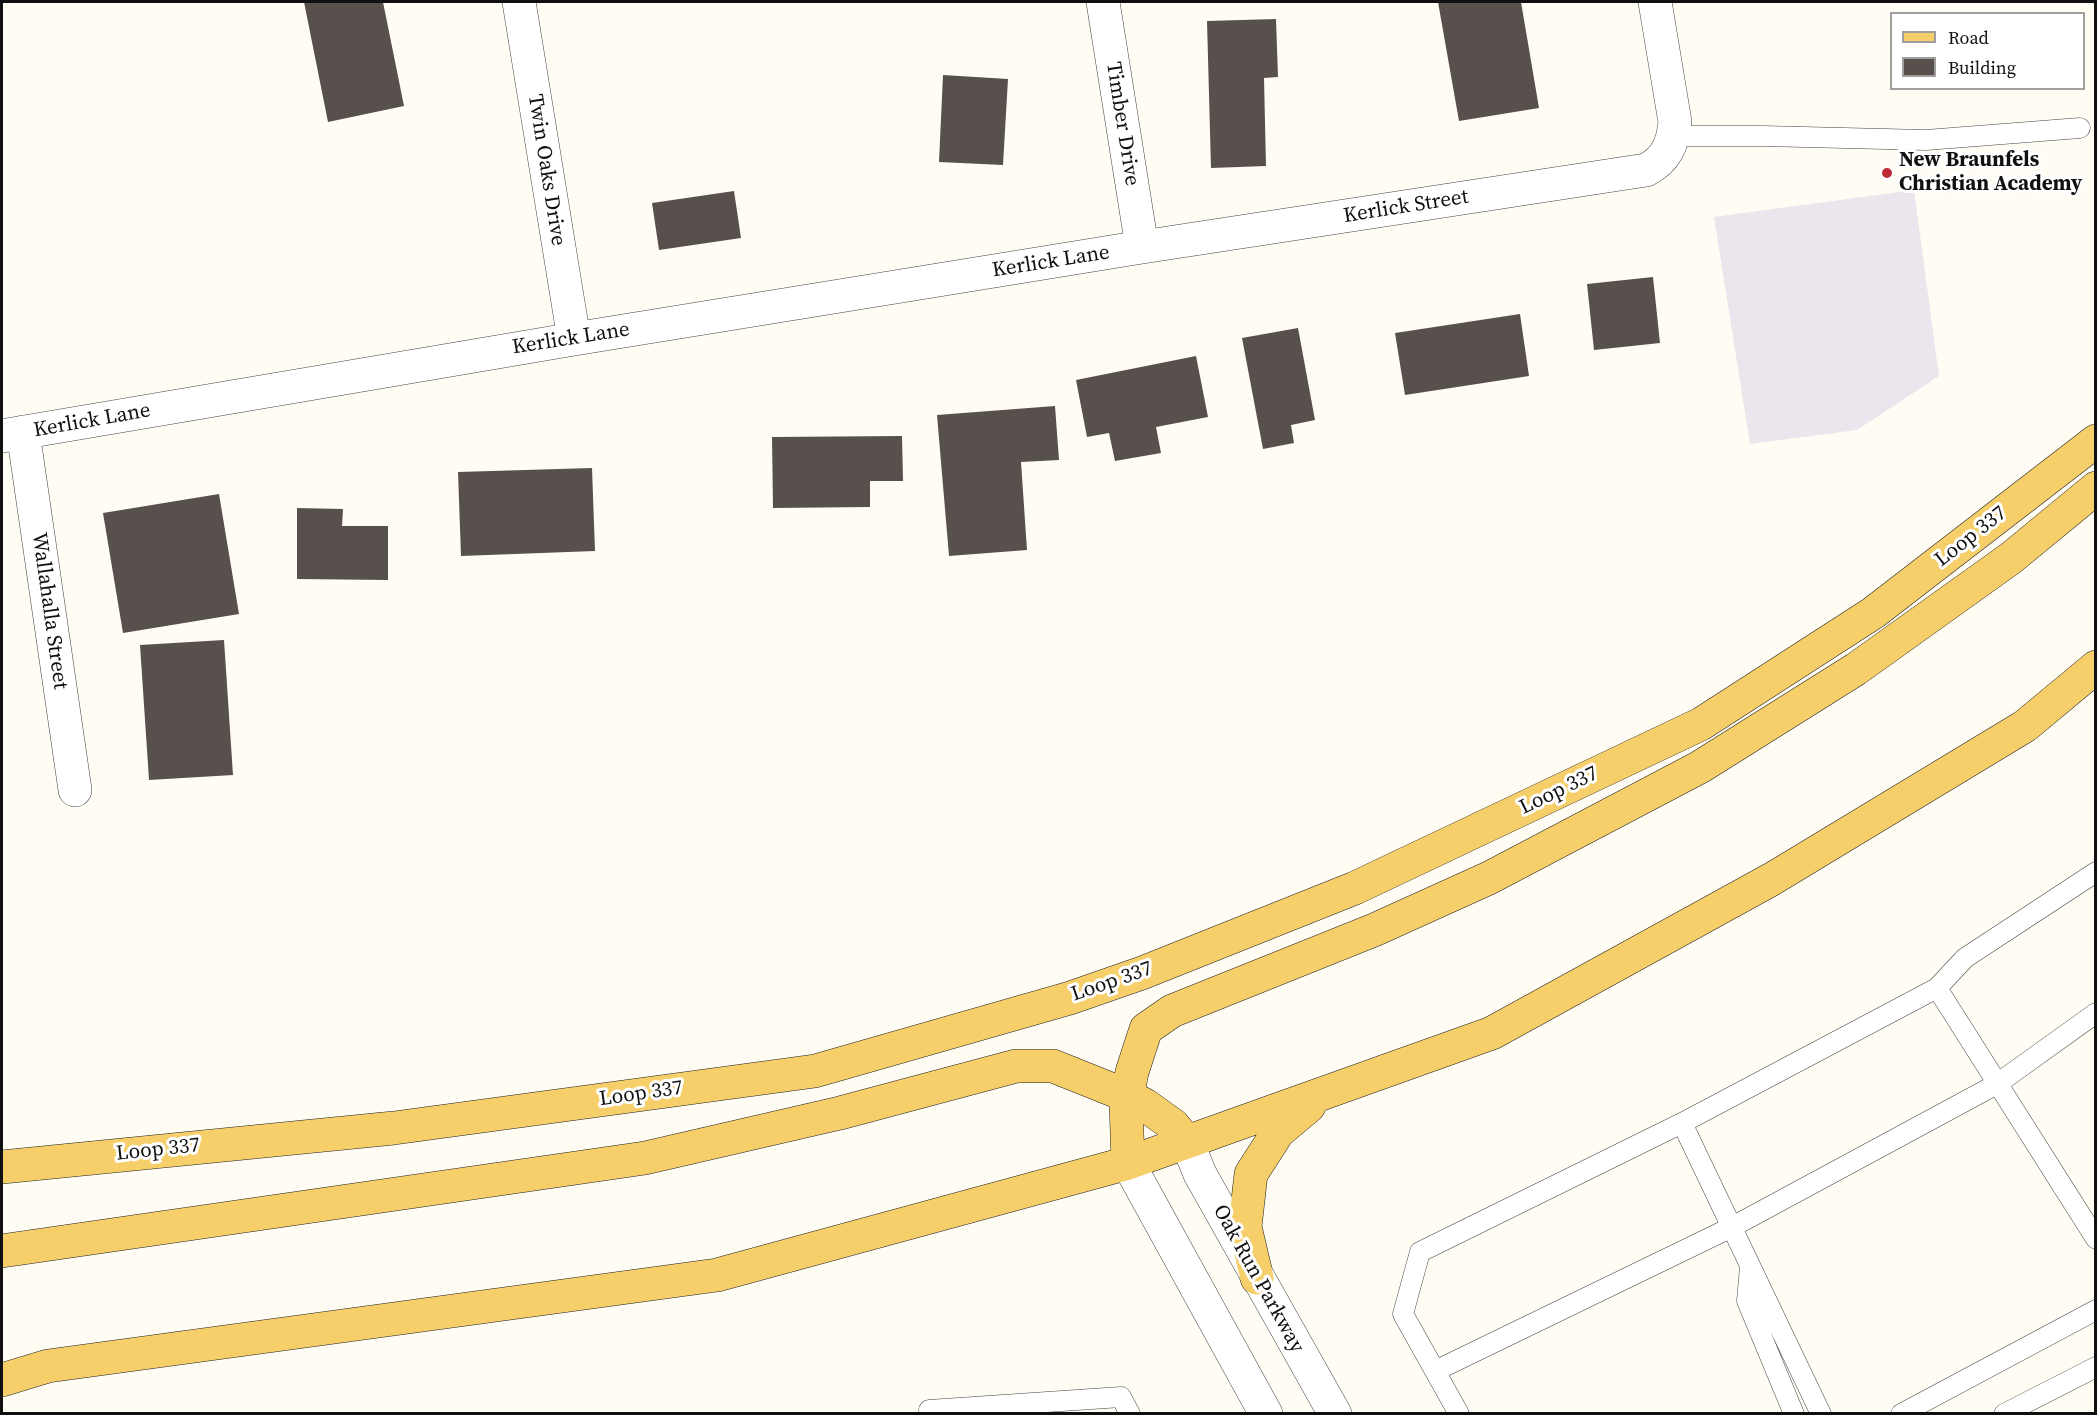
<!DOCTYPE html>
<style>
body{margin:0}
#map{position:relative;width:2097px;height:1415px;overflow:hidden;background:#fffcf3;font-family:"Source Serif 4",serif}
canvas{display:block}
.frame{position:absolute;inset:0;border:3px solid #101010;pointer-events:none}
.legend{position:absolute;left:1890px;top:12px;width:195px;height:78px;box-sizing:border-box;background:#fff;border:2px solid #9f9f9f;margin:0;padding:8px 10px;list-style:none;font-size:18px;color:#101010}
.legend li{display:flex;align-items:center;gap:12px;height:30px}
.legend b{width:30px;border:2px solid #9f9f9f}
</style>
<div id="map">
<canvas width="2097" height="1415"></canvas>
<div class="frame"></div>
<ul class="legend">
<li><b style="height:8px;background:#f6cf6b"></b>Road</li>
<li><b style="height:16px;background:#58504c"></b>Building</li>
</ul>
</div>
<script>
const ctx = document.querySelector('canvas').getContext('2d');
ctx.lineJoin = 'round';
function fill(path, color) { ctx.fillStyle = color; ctx.fill(path, 'evenodd'); }
function strokePath(path, color, width, dash) { ctx.strokeStyle = color; ctx.lineWidth = width; ctx.lineCap = dash ? 'butt' : 'round'; ctx.setLineDash(dash || []); ctx.stroke(path); }
function label(font, color, halo, rows, align = 'center') {
  ctx.font = font + ' "Source Serif 4",serif'; ctx.lineWidth = 6; ctx.setLineDash([]); ctx.textBaseline = 'middle'; ctx.strokeStyle = halo; ctx.fillStyle = color; for (const [text, x, y, turn = 0] of rows) {
    ctx.save(); ctx.translate(x, y); ctx.rotate((+turn || 0) * Math.PI / 180); ctx.textAlign = isNaN(turn) ? turn : align; if (halo) ctx.strokeText(text, 0, 0); ctx.fillText(text, 0, 0); ctx.restore();
  }
}
const industrial = new Path2D(`
 M 1914,190 L 1939,376 L 1857,430 L 1750,444 L 1714,217 Z`);
const building = new Path2D(`
 M 304,2 L 383,2 L 404,106 L 328,122 Z
 M 1438,2 L 1521,2 L 1539,108 L 1459,121 Z
 M 1276,19 L 1278,77 L 1264,78 L 1266,166 L 1211,168 L 1207,21 Z
 M 943,75 L 1008,79 L 1003,165 L 939,162 Z
 M 734,191 L 741,238 L 659,250 L 652,203 Z
 M 1653,277 L 1660,343 L 1594,350 L 1587,284 Z
 M 1520,314 L 1529,376 L 1405,395 L 1395,333 Z
 M 1298,328 L 1315,420 L 1291,425 L 1294,443 L 1263,449 L 1242,338 Z
 M 1196,356 L 1208,417 L 1156,427 L 1161,453 L 1115,461 L 1109,433 L 1087,437 L 1076,380 Z
 M 1055,406 L 1059,460 L 1021,462 L 1027,550 L 949,556 L 937,415 Z
 M 902,436 L 903,481 L 870,481 L 870,507 L 773,508 L 772,437 Z
 M 592,468 L 595,551 L 461,556 L 458,472 Z
 M 219,494 L 239,614 L 123,633 L 103,513 Z
 M 297,508 L 343,509 L 342,526 L 388,526 L 388,580 L 297,579 Z
 M 224,640 L 233,775 L 149,780 L 140,645 Z`);
const service = new Path2D(`
 M 1674,136 L 1763,136 L 1926,140 L 2080,128
 M 1937,988 L 1965,958 L 2096,872
 M 1682,1123 L 1821,1414
 M 1750,1267 L 1747,1301 L 1794,1414
 M 1435,1371 L 1732,1227 L 1997,1084 L 2096,1013
 M 929,1410 L 1121,1397 L 1130,1414
 M 1459,1414 L 1403,1314 L 1420,1252 L 1682,1123 L 1937,988 L 2096,1239
 M 1901,1414 L 2096,1310
 M 2004,1414 L 2096,1367`);
const minor = new Path2D(`
 M 519,2 L 574,339
 M 1103,2 L 1142,247
 M 23,432 L 75,790
 M 2,436 L 574,339 L 1142,247 L 1646,170 C 1666,160 1673,144 1675,122 L 1655,2`);
const tertiary = new Path2D(`
 M 1187,1142 L 1200,1174 L 1335,1414
 M 1128,1163 L 1266,1414`);
const primary = new Path2D(`
 M 1128,1163 L 1126,1103 L 1132,1072 L 1146,1029 L 1172,1011 L 1374,930 L 1489,878 L 1700,767 L 1856,669 L 2011,558 L 2096,488
 M 2,1167 L 394,1128 L 815,1071 L 1070,998 L 1142,973 L 1355,888 L 1701,724 L 1873,613 L 2096,441
 M 2,1251 L 645,1158 L 840,1113 L 1016,1066 L 1053,1066 L 1128,1096 L 1145,1105 L 1173,1125 L 1187,1142
 M 1257,1278 L 1245,1227 L 1251,1174 L 1278,1132 L 1309,1106
 M 2,1380 L 48,1366 L 717,1275 L 1128,1163 L 1492,1033 L 1772,879 L 2025,726 L 2096,667`);
const markers = [
 [1887,173,6,"#bf2935"]
];
const streetNames = [
 ["Timber Drive",1122,124,81],
 ["Twin Oaks Drive",546,170,81],
 ["Kerlick Street",1406,207,-9],
 ["Kerlick Lane",1051,262,-9],
 ["Kerlick Lane",571,339,-9],
 ["Kerlick Lane",92,421,-10],
 ["Loop 337",1971,537,-38],
 ["Wallahalla Street",49,611,82],
 ["Loop 337",1559,791,-26],
 ["Loop 337",1112,982,-19],
 ["Loop 337",641,1094,-8],
 ["Loop 337",158,1150,-6],
 ["Oak Run Parkway",1258,1279,61]
];
const poiNames = [
 ["New Braunfels",1899,161],
 ["Christian Academy",1899,185]
];
fill(industrial, '#ece5ee');
fill(building, '#58504c');
strokePath(service, '#434343', 21);
strokePath(minor, '#434343', 34);
strokePath(tertiary, '#434343', 34);
strokePath(primary, '#212121', 34);
strokePath(service, '#fff', 20);
strokePath(minor, '#fff', 33);
strokePath(tertiary, '#fff', 33);
strokePath(primary, '#f6cf6b', 33);
for (const [x, y, r, color] of markers) { const dot = new Path2D(); dot.arc(x, y, r, 0, 2 * Math.PI); ctx.fillStyle = color; ctx.fill(dot); strokePath(dot, '#fff', 2); }
label('21px', '#101010', '#fff', streetNames);
label('bold 21px', '#101010', '#fff', poiNames, 'left');
</script>
